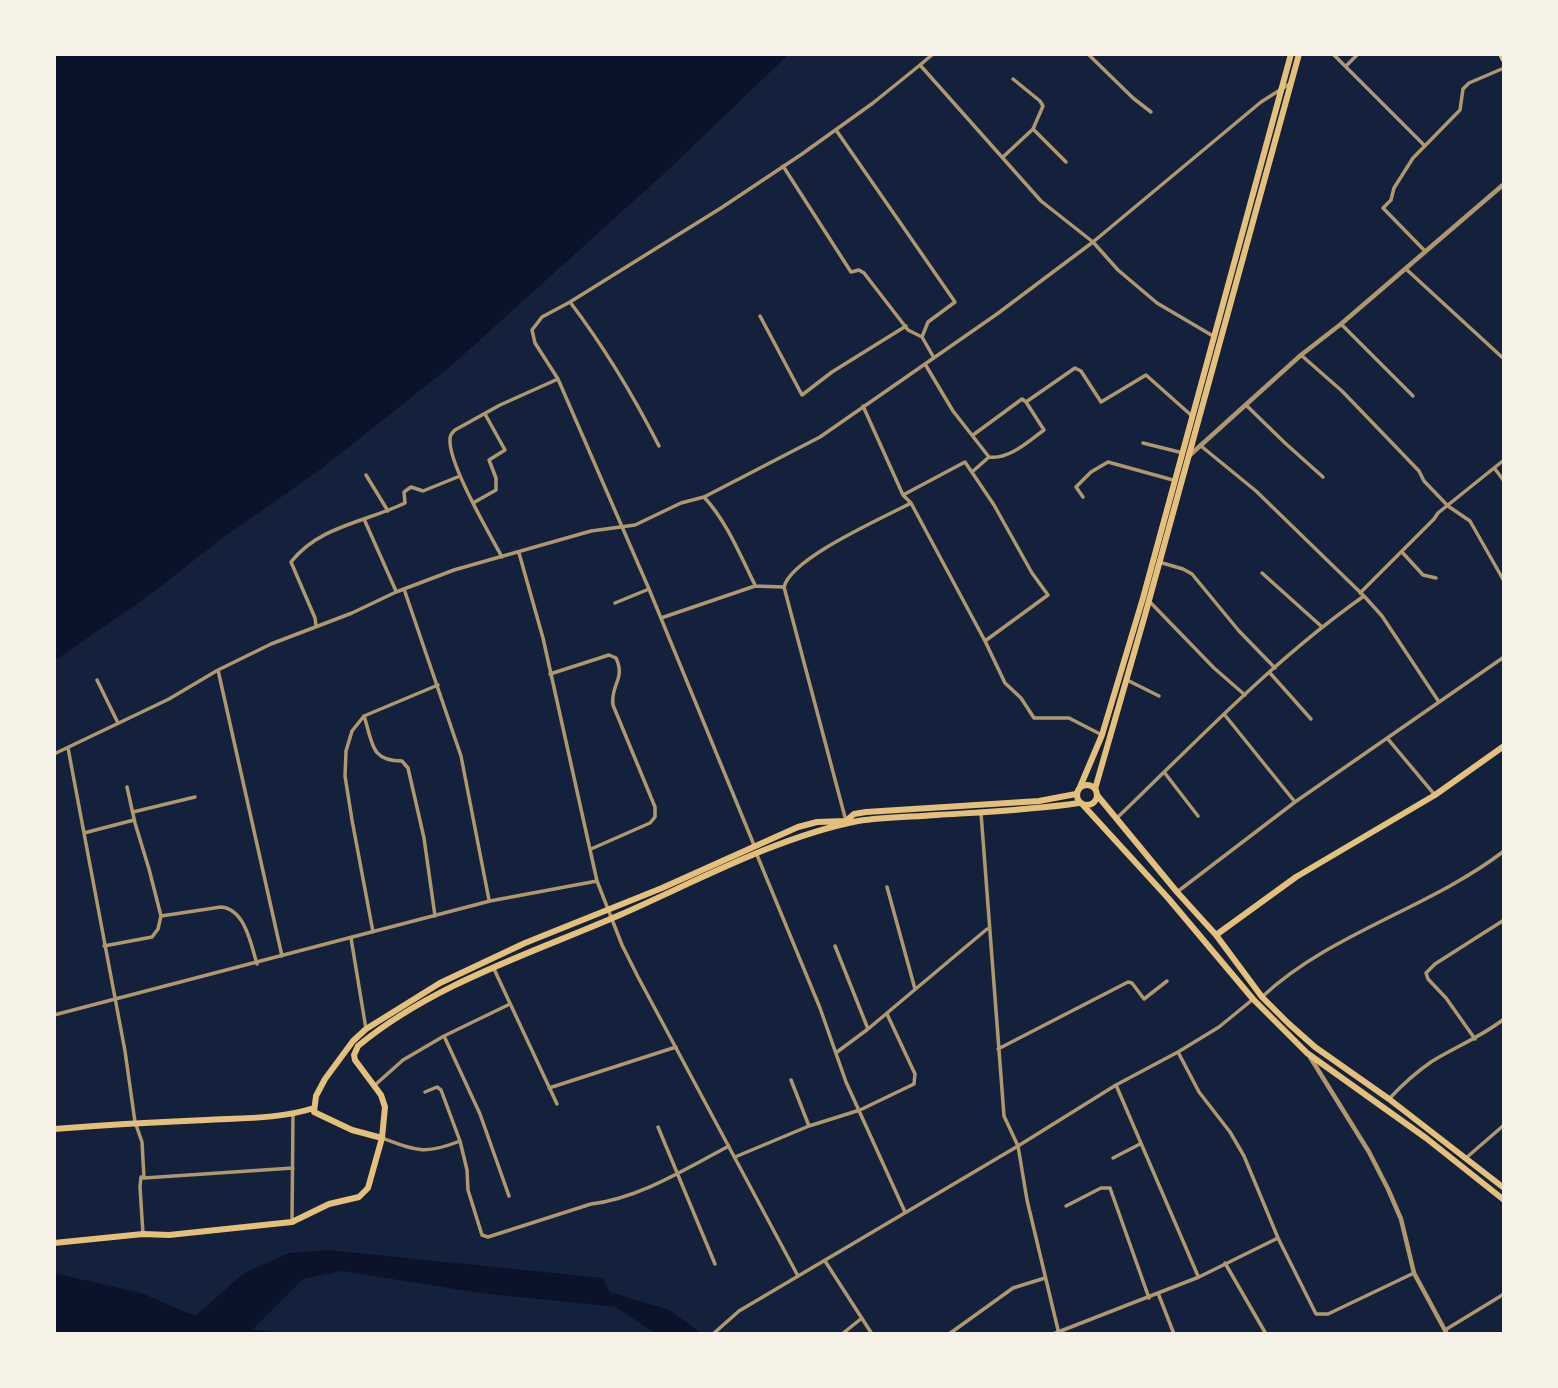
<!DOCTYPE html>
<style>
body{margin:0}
#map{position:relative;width:1558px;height:1388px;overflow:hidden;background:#14213d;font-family:Poppins,sans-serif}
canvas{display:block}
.frame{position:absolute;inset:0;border:56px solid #f6f1e7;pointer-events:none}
</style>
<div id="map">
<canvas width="1558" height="1388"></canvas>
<div class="frame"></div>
</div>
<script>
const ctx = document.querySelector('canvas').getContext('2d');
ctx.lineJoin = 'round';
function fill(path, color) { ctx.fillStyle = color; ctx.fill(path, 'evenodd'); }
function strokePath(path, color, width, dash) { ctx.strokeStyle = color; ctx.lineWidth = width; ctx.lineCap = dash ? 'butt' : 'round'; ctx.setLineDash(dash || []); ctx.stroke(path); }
const water = new Path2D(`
 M 54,54 L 789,54 L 668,170 L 451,366 L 317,472 L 224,537 L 147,597 L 54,661 Z
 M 328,1250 L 603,1278 L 610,1292 L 670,1310 L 702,1334 L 656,1334 L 616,1307 L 480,1293 L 342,1271 L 303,1279 L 253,1329 L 286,1334 L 54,1334 L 54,1273 L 141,1293 L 195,1316 L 244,1273 L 289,1253 Z`);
const minor = new Path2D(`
 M 933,54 L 920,65 L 1041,201 L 1093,242 L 1118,270 L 1157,303 L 1213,336
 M 1088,54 L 1133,98 L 1151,112
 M 1333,54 L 1424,145
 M 1346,66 L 1358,54
 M 1033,129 L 1066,162
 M 836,130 L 955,302 L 928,322 L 922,337
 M 1003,157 L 1033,129 L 1043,106 L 1040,101 L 1013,79
 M 783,166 L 851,272 L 859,270 L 864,273 L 908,330 L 922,337 L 934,358
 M 1425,251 L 1383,208 L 1391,200 L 1394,188 L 1413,158 L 1460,110 L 1463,89 L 1469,83 L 1504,68
 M 1406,269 L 1504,359
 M 570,302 C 605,348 633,395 659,446
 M 760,316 L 802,395 L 832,372 L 906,326
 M 1341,324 L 1413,396
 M 1301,355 L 1342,391 L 1419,471 L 1424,481 L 1448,506 L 1470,521 L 1504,581
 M 925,364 L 953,411 L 989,457 C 1009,460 1029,441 1044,430 L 1026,402 L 1022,399 L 973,435
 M 1026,402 L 1075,368 L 1081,371 L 1101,402 L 1146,375 L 1192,416
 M 863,406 L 903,495 L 911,503 L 985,641 L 1005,683 L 1021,698 L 1034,718 L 1069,718 L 1102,735
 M 1247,406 L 1285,443 L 1323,477
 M 1143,443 L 1183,453
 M 1201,446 L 1256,491 L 1364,596 L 1382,616 L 1439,702
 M 1495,469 L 1504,481
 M 972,472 L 989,457
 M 366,475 L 388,511
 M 903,495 L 965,462 L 994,505 L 1032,573 L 1048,595 L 985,641
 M 704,497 C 727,522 740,555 755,585
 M 1083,497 L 1076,487 L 1091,472 L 1108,462 L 1173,480
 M 473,503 L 496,490 L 496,478 L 489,460 L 505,450 L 485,414
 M 364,519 L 396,591
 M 1402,552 L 1423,575 L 1436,578
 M 519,553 L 543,638 L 597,881 L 622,945 L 638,977 L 798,1276
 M 502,557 C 489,533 448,463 450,439 C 450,434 452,433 455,430 L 500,405 L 558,379
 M 1159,562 L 1183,569 L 1192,574 L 1239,631 L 1275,668
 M 1262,573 L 1321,626
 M 404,589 L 461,756 L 489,900
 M 1360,593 L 1434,519 L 1438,513 L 1504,460
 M 1149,601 L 1214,668 L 1245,695
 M 615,603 L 649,589
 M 661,618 L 755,586 L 783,587
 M 316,626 L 315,618 L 291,562 C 319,526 366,522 405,503 L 404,492 L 411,487 L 423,491 L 460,476
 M 218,670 L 282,956
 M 1270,673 L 1311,719
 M 550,674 L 609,655 L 616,658 C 626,679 610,685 613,705 L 655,807 L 655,817 L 650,823 L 591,849
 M 97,680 L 118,723
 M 1127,680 L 1159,696
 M 1224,714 L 1295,802
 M 364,716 C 373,743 370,761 402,761 L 408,768 L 424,838 L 435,916
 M 1388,739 L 1435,795
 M 68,748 L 125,1051 L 135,1122 L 142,1142 L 144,1178 L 141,1177 L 140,1187 L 143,1234
 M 54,754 L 169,699 L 218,670 L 271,644 L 352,613 L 396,592 L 454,570 L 591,531 L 635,525 L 681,503 L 704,497 L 820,437 L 997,314 L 1093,242 L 1261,102 L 1291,83
 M 1164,772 L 1198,816
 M 133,812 L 195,797
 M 981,813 L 1004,1116 L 1018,1146 L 1027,1200 L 1059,1334
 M 1116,819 C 1196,742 1273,660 1364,596
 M 846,821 L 784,587 C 791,558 883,518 911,503
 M 84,833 L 134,820
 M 754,845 L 649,589 L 558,379 L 535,343 L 532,330 L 542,317 L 570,302 L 721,208 L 802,154 L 873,103 L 920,65
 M 757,855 L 820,1008 L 846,1082 L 905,1212
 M 887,887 L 915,989
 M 1177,892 L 1295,802 L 1504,657
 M 161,916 L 221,907 C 245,909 251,944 257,964
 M 373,932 L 352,820 L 345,776 L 346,751 L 352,731 L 364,716 L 438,685
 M 351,938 L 366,1029
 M 104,946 L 152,937 L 158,929 L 161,916 L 149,869 L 135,823 L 127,787
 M 835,946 L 868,1029
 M 494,969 L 557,1104
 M 1262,997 C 1330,933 1430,908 1504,851
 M 54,1015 L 490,901 L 597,881
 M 444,1036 L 480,1114 L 509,1196
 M 1475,1039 L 1446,998 L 1428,979 L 1426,973 L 1435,964 L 1504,920
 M 998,1049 L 1128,982 L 1132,983 L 1144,999 L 1167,981
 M 837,1052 L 868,1029 L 987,929
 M 1178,1052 L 1199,1092 L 1230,1132 L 1244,1156 L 1278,1238 L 1316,1314 L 1328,1314 L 1414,1273
 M 791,1080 L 809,1126
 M 375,1085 L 403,1060 L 444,1036 L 510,1004
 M 1116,1085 L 1198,1276
 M 549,1088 L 676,1047
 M 425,1092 L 437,1087 L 441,1090 L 460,1141 L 467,1170 L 468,1190 L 482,1235 L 488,1237 L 591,1204 C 640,1198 687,1168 729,1146
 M 1389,1099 C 1402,1085 1415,1073 1431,1062 C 1455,1047 1481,1037 1504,1019
 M 658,1127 L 715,1264
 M 382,1138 C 417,1151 425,1155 460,1141
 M 735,1157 L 809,1126 L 860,1110 L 914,1084 L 915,1074 L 887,1014
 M 1113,1158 L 1140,1144
 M 1466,1158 L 1504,1125
 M 144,1178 L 293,1168
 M 1066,1206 L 1101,1188 L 1110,1188 L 1149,1298
 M 292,1222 L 293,1113
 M 825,1261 L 872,1334
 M 1225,1263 L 1266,1334
 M 1158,1293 L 1174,1334
 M 1445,1330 L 1504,1294
 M 713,1334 L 739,1311 L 1018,1146 L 1116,1085 L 1178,1052 L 1219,1027 L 1252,1000
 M 842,1334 L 862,1318
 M 949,1334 L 1013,1288 L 1045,1278
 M 1053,1334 L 1199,1277 L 1278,1238`);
const tertiary = new Path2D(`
 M 1190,455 L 1301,355 L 1341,324 L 1504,184
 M 1310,1057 L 1369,1152 L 1388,1189 L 1401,1219 L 1414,1273 L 1447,1334`);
const primary = new Path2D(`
 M 54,1129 C 105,1125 155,1122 206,1120 C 241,1118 280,1119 314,1108
 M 382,1138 L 352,1130 L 314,1112 L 316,1096 L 325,1079 L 353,1041 L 366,1029 L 440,983 L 525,943 L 662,888 L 798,827 L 817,822 L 846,821 L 854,814 L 866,812 L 1039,801 L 1076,794
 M 54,1243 L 143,1234 L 169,1235 L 292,1222 L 329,1204 L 359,1197 L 368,1188 L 382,1138 L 385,1107 L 381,1095 L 355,1060 L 354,1055 L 358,1046 C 434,983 533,953 622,914 C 697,881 777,837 858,821 C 884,817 911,817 937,815 C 985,812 1032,810 1079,803`);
const trunk = new Path2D(`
 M 1501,54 L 1504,60
 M1077 795a10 10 0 1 1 20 0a10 10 0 1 1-20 0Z
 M 1080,787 L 1102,735 L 1143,598 L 1291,54
 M 1095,789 L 1145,615 L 1299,54
 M 1097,795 L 1177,892 L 1216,935 L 1262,997 L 1288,1023 L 1315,1047 L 1389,1099 L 1504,1188
 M 1083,805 L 1168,898 L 1253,999 L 1307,1053 L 1426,1138 L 1504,1200
 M 1216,935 L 1296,877 L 1435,795 L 1504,746`);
fill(water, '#0b132b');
strokePath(minor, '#b1986c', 3.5);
strokePath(tertiary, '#b1986c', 4.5);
strokePath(primary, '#e5c07b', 6);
strokePath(trunk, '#e5c07b', 6);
</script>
